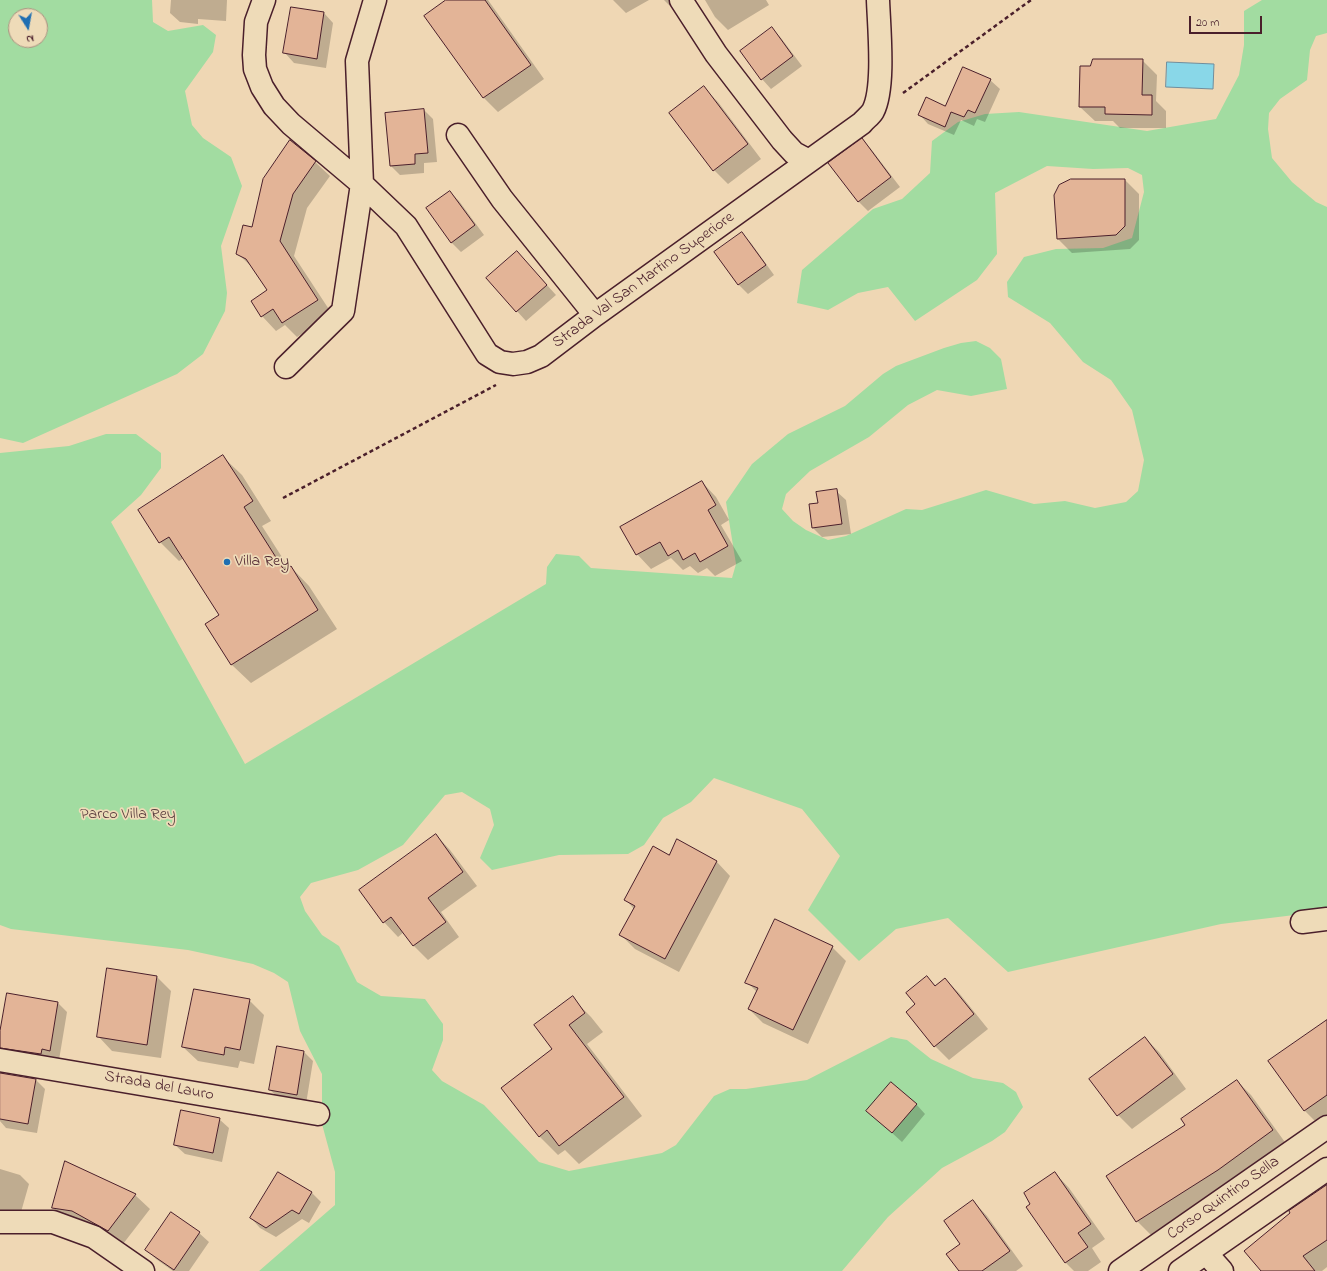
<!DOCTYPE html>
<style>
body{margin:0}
#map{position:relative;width:1327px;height:1271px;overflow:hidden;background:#efd7b4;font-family:"Indie Flower",sans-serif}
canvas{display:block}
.north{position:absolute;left:8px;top:8px;width:40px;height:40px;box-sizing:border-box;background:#eedbb8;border:1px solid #ac9080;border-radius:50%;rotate:169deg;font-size:11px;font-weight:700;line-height:16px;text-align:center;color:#4a1f2b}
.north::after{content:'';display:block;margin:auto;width:14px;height:18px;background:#1f6fb2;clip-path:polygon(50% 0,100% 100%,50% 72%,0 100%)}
.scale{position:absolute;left:1189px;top:16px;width:73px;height:18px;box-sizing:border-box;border:2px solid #4a1f2b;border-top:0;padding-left:5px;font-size:12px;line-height:14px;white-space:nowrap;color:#4a1f2b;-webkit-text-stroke:3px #eedbb8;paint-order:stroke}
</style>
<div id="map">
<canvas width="1327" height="1271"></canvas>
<div class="north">N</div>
<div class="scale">20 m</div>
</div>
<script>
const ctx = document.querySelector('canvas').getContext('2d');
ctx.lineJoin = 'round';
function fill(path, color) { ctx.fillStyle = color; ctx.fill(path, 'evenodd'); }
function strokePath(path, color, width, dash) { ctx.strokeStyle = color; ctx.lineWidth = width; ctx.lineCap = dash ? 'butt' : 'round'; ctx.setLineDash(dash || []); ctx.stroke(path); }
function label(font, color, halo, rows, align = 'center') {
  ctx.font = font + ' "Indie Flower",sans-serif'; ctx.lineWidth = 3.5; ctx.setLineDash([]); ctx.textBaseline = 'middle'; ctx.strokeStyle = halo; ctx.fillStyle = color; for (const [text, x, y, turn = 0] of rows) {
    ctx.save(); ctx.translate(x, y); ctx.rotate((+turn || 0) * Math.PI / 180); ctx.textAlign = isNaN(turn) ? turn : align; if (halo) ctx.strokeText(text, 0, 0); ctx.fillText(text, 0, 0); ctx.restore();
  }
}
const green = new Path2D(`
 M 0,0 L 152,0 L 153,22 L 168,31 L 203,25 L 216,35 L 213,52 L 185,91 L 192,125 L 203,138 L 231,157 L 242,186 L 221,246 L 227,293 L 225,311 L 203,354 L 177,374 L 23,443 L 0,438 ZM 16,16 L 40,16 L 40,40 L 16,40 Z
 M 1262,0 L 1327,0 L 1327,33 L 1316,36 L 1310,50 L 1307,80 L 1280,99 L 1269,113 L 1268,129 L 1272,158 L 1292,182 L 1316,202 L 1327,207 L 1327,911 L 1221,924 L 1008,972 L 948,918 L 896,929 L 859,961 L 808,910 L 840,856 L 802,809 L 714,778 L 691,802 L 663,818 L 644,845 L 628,854 L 559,855 L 492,870 L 480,858 L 494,825 L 490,809 L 462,792 L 445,795 L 403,845 L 358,870 L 311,883 L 300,897 L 305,911 L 322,935 L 339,946 L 357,982 L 381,996 L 425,999 L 443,1024 L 443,1040 L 432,1070 L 442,1081 L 484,1105 L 539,1162 L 569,1171 L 662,1153 L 676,1145 L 714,1096 L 730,1089 L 746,1089 L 807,1080 L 891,1037 L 907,1040 L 931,1059 L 973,1078 L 1003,1083 L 1016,1092 L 1023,1107 L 1005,1132 L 992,1141 L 942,1168 L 888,1217 L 842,1271 L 259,1271 L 335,1205 L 335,1172 L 322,1124 L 322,1074 L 300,1031 L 288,982 L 274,973 L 253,964 L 188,950 L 11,929 L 0,925 L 0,453 L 69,446 L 106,434 L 136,434 L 161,453 L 161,468 L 141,495 L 111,522 L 245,764 L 546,584 L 547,567 L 556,554 L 579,556 L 591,568 L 732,578 L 736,564 L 726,502 L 752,464 L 788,434 L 845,406 L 883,374 L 896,366 L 944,348 L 961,343 L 976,341 L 990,348 L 1001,359 L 1007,389 L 971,396 L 937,390 L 908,405 L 869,437 L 810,471 L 786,494 L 782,509 L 793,521 L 806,530 L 828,540 L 846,536 L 906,509 L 922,510 L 986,490 L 1034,504 L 1065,501 L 1095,508 L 1126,502 L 1138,491 L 1144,460 L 1132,410 L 1111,380 L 1083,362 L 1050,323 L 1008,297 L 1007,282 L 1024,257 L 1056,249 L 1103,248 L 1132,238 L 1144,192 L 1142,175 L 1128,168 L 1093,169 L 1047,166 L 995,193 L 997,254 L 977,280 L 915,321 L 888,287 L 858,293 L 828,310 L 797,303 L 802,270 L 873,209 L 902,199 L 930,173 L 932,141 L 958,122 L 985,114 L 1019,112 L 1147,131 L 1216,119 L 1239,75 L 1244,45 L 1244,11 Z`);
const water = new Path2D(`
 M 1167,62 L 1214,64 L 1213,89 L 1166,87 Z`);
const shadow = new Path2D(`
 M 171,0 L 227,0 L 226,21 L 198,19 L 198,24 L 180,22 L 170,13 Z
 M 448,0 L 488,0 L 544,79 L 498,112 L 484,98 L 426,16 Z
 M 613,0 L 649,0 L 626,13 Z
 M 664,0 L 685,0 L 671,7 Z
 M 705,0 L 766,0 L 769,5 L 728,30 L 715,17 Z
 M 292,8 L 324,13 L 333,23 L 326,68 L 294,63 L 285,53 Z
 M 772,29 L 781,38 L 802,66 L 771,89 L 762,79 L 741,51 Z
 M 1142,60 L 1157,75 L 1156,101 L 1166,111 L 1166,128 L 1120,128 L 1113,121 L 1095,121 L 1080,107 Z
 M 990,80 L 1000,89 L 985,122 L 977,119 L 974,126 L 961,120 L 954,135 L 928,124 L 919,114 L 946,107 Z
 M 704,88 L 718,102 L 761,159 L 728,184 L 714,170 Z
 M 424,110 L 433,119 L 437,162 L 424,163 L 424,173 L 400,175 L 391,166 Z
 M 862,140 L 871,149 L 900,187 L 868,211 L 859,202 L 829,163 Z
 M 290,141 L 315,162 L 330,176 L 307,208 L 294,256 L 332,314 L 297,337 L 285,325 L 276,331 L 262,316 L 252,301 L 268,291 L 254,269 L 237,253 L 252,228 Z
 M 1125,180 L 1139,194 L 1139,240 L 1130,249 L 1072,253 L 1058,239 Z
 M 450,192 L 459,201 L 484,235 L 461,252 L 451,242 Z
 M 742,234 L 751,243 L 774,275 L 748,294 L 739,285 L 715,253 Z
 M 526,262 L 556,295 L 526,321 L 487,278 Z
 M 223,457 L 242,475 L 271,521 L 262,526 L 289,568 L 291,567 L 309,586 L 337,629 L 251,683 L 232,665 L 207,624 L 221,616 L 184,558 L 179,561 L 160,542 Z
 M 702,482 L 716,497 L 729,520 L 721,525 L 742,561 L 715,576 L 707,568 L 698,573 L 690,566 L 683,570 L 671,558 L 651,569 L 637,554 Z
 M 836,491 L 846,500 L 851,534 L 822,537 L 813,528 L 819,504 Z
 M 436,835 L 450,850 L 477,886 L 441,912 L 459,937 L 428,960 L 413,945 L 404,932 L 398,937 L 384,922 Z
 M 669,856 L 716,861 L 730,876 L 679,972 L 635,949 L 621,935 L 634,909 L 626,900 Z
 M 832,947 L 846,961 L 808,1044 L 763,1023 L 749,1009 L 757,992 L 747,982 Z
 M 157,977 L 171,991 L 161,1058 L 112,1051 L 98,1036 Z
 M 927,978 L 936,986 L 945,979 L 959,993 L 988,1029 L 949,1060 L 935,1046 L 916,1004 Z
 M 8,994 L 58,1003 L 67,1012 L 59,1060 L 0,1050 L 0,1037 Z
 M 572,998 L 591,1017 L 603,1032 L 587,1044 L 642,1116 L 579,1164 L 565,1150 L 558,1155 L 539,1136 L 553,1050 Z
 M 249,1000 L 264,1015 L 254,1064 L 240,1061 L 238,1068 L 198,1061 L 183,1047 Z
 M 1327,1021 L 1327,1118 L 1318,1124 L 1304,1110 Z
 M 1145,1038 L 1159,1052 L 1186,1089 L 1132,1129 L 1118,1115 Z
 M 304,1052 L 313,1061 L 306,1104 L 280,1099 L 270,1090 Z
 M 0,1074 L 36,1080 L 45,1089 L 37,1133 L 6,1128 L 0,1121 Z
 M 1237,1081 L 1251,1095 L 1287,1145 L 1232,1184 L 1151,1235 L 1137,1221 L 1187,1125 Z
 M 916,1104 L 925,1114 L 902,1142 L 868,1111 Z
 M 219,1119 L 229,1128 L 222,1162 L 185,1154 L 175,1145 Z
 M 66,1163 L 135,1195 L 150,1209 L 123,1244 L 67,1222 L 53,1208 Z
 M 0,1169 L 20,1175 L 29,1184 L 19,1219 L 0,1217 Z
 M 279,1173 L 312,1193 L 321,1202 L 309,1223 L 302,1219 L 276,1237 L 260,1228 L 251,1218 Z
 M 1055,1173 L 1069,1188 L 1105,1239 L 1092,1248 L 1101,1262 L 1088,1271 L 1074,1271 L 1066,1263 L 1032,1204 Z
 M 1327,1186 L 1327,1267 L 1322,1271 L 1262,1271 Z
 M 973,1201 L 987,1216 L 1023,1266 L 1016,1271 L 960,1271 L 961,1244 Z
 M 199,1233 L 209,1242 L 189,1271 L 173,1271 L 156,1259 L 147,1250 Z`);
const building = new Path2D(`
 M 446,0 L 485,0 L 531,65 L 483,98 L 424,16 Z
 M 291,7 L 324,12 L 317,59 L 283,53 Z
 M 772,27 L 793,56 L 761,80 L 740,51 Z
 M 1093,59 L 1143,59 L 1142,95 L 1152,95 L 1152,115 L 1105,114 L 1105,107 L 1079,107 L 1080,66 L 1090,66 Z
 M 963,67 L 991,79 L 975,113 L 968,110 L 964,117 L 951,112 L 945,127 L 918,115 L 926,97 L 945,106 Z
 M 704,86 L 748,144 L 713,171 L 669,113 Z
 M 424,109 L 428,153 L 415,154 L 415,164 L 390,166 L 385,113 Z
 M 862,138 L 891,177 L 858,202 L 828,163 Z
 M 290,140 L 316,161 L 293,194 L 280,241 L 318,300 L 282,323 L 273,309 L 261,317 L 251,301 L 267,290 L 246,259 L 236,254 L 243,225 L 252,227 L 263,179 Z
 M 1071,179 L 1125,179 L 1125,226 L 1116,235 L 1057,239 L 1054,195 L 1059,185 Z
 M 450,191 L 475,225 L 451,243 L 426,208 Z
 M 742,232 L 766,265 L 738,285 L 714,252 Z
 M 517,251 L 547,285 L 516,312 L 486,278 Z
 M 223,455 L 253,501 L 244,507 L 284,570 L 291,566 L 318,610 L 231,665 L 205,624 L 219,615 L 169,537 L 159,543 L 138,510 Z
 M 702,481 L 716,505 L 708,510 L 728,546 L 700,562 L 695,553 L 683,560 L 678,550 L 668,556 L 660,542 L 636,555 L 620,527 Z
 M 837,489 L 842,524 L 812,528 L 809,504 L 818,503 L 816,492 Z
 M 436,834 L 463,872 L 428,898 L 446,922 L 413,946 L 391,917 L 383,923 L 359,890 Z
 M 677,839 L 717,861 L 665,959 L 619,935 L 635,906 L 624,900 L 653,846 L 669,855 Z
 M 775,919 L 833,946 L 793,1030 L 748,1009 L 758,988 L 745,983 Z
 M 107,968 L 157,976 L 147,1045 L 97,1037 Z
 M 927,976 L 935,986 L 945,978 L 974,1014 L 934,1047 L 906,1012 L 915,1004 L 906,993 Z
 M 194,989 L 250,999 L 240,1050 L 225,1047 L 224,1055 L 182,1047 Z
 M 7,993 L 58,1002 L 50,1051 L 42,1049 L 41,1054 L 0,1048 L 0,1031 Z
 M 573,996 L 585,1013 L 569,1025 L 624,1097 L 559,1146 L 547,1130 L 539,1137 L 501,1088 L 552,1049 L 534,1025 Z
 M 1327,1020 L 1327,1095 L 1304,1111 L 1268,1061 Z
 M 1145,1037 L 1173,1074 L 1117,1116 L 1089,1079 Z
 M 277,1046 L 304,1051 L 297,1095 L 269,1090 Z
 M 0,1073 L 36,1079 L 28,1124 L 0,1119 Z
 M 1237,1080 L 1273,1130 L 1218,1170 L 1136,1222 L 1106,1176 L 1185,1125 L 1181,1119 Z
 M 891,1082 L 917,1104 L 892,1133 L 866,1111 Z
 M 181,1110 L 220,1118 L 213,1153 L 174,1145 Z
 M 65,1161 L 136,1194 L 108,1231 L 72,1211 L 52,1208 Z
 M 278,1172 L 312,1192 L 299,1214 L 292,1210 L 266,1228 L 250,1218 Z
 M 1055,1172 L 1091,1224 L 1078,1233 L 1088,1247 L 1065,1263 L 1026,1207 L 1030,1204 L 1024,1193 Z
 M 1327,1185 L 1327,1240 L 1303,1256 L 1315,1271 L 1261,1271 L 1244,1251 L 1290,1213 L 1289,1211 Z
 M 973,1200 L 1010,1251 L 982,1271 L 959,1271 L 946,1254 L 960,1244 L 944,1221 Z
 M 171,1212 L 200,1232 L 174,1270 L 145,1250 Z`);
const path = new Path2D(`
 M 903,93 L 1031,0
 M 283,498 L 496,385`);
const minor = new Path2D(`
 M 264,0 L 256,22 L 254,55 L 255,69 L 262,87 L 274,106 L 291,124 L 362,184 L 406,226 L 487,354 L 500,362 L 513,364 L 527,362 L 541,356 L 595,315 L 862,123 C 865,119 870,116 873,111 C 885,88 879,28 878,0
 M 681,0 L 716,54 L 782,140 L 794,153 L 809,161
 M 458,135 L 502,199 L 595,315
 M 286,367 L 343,311 L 362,184 L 357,61 L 375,0
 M 1302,922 L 1327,919
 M 0,1060 L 318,1114
 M 0,1222 L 53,1222 L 94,1237 L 143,1271
 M 1206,1253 L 1222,1271
 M 1120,1271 L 1327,1127
 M 1180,1271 L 1327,1169`);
const markers = [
 [227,562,4,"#1f6fb2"]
];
const streetNames = [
 ["Strada Val San Martino Superiore",644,281,-36],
 ["Strada del Lauro",159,1087,10],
 ["Corso Quintino Sella",1224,1199,-35]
];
const poiNames = [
 ["Villa Rey",235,562]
];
const parkNames = [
 ["Parco Villa Rey",128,815]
];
fill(green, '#a2dca1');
fill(water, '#89d7e8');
strokePath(water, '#708d9c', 1);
fill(shadow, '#0003');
fill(building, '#e3b497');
strokePath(building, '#4a1f2b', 1);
strokePath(minor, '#4a1f2b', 25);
strokePath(path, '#4a1f2b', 2.5, [4, 3]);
strokePath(minor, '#eedbb8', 22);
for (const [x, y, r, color] of markers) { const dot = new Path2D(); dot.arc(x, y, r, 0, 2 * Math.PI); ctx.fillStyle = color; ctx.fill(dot); strokePath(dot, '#eedbb8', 1.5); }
label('16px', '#4a1f2b', '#eedbb8', streetNames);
label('16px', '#4a1f2b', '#eedbb8', poiNames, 'left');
label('16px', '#573b3d', '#eedbb8', parkNames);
</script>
